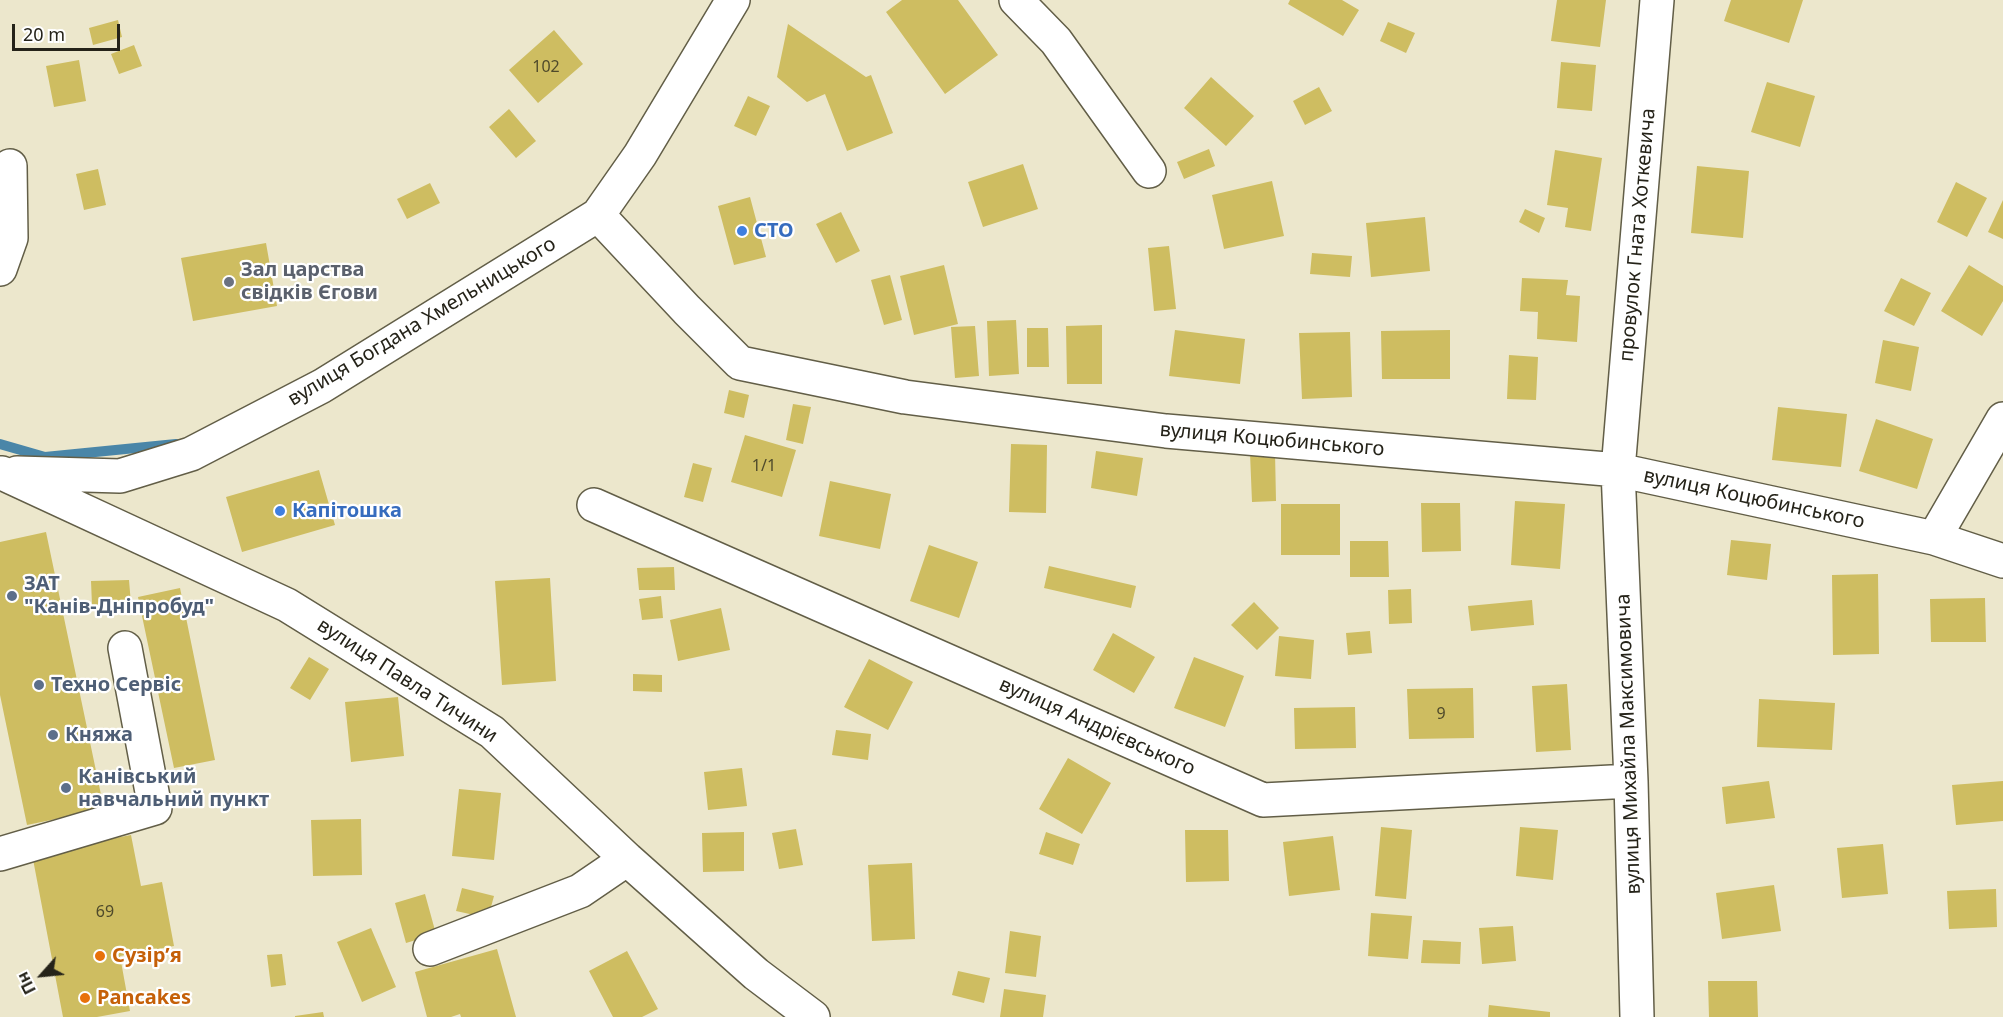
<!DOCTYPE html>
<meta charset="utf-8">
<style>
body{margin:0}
#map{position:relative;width:2003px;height:1017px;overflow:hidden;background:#ece7cc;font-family:"Noto Sans",sans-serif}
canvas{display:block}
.north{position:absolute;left:12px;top:945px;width:60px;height:60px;-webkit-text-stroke:4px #fff;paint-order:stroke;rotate:243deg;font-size:16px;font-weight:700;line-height:24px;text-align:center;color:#252319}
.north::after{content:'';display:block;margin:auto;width:21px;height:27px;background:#252319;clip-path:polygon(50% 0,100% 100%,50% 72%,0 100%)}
.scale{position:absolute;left:12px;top:24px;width:108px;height:27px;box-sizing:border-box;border:3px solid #252319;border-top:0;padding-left:8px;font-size:18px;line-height:21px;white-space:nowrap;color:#252319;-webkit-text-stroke:4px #fff;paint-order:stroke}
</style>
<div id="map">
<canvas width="2003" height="1017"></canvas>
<div class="north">Пн</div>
<div class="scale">20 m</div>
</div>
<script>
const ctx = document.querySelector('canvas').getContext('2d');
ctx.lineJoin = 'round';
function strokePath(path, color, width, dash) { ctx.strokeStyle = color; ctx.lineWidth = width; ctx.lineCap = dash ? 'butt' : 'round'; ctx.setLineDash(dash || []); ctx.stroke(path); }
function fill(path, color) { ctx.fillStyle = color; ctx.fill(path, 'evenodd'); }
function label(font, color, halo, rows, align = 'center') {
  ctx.font = font + ' "Noto Sans",sans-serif'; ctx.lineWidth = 4.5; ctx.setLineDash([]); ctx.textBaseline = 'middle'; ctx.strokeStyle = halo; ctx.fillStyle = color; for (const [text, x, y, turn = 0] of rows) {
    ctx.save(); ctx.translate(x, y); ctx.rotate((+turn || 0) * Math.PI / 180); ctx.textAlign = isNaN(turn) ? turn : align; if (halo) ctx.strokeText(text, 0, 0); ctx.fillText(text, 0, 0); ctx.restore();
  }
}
const stream = new Path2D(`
 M 0,444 L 45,457 L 176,444`);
const building = new Path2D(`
 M 902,0 L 958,0 L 998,55 L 945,94 L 886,12 Z
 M 1290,0 L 1342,0 L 1359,10 L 1343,36 L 1288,4 Z
 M 1557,0 L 1606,0 L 1600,47 L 1551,41 Z
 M 1731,0 L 1803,0 L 1789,43 L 1724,21 Z
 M 118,20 L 122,37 L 93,45 L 89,28 Z
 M 1388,22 L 1415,33 L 1406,53 L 1380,41 Z
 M 788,24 L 866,77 L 871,75 L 893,133 L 847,151 L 825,94 L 807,102 L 777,77 Z
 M 554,30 L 583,64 L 538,103 L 509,70 Z
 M 134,45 L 142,66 L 119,74 L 111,54 Z
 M 79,60 L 86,101 L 54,107 L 46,66 Z
 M 1561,62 L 1596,65 L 1592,111 L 1557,108 Z
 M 1211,77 L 1254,116 L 1226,146 L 1184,108 Z
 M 1767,82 L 1815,96 L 1800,147 L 1751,132 Z
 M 1319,87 L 1332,111 L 1305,125 L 1293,101 Z
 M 748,96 L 770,106 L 756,136 L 734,126 Z
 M 509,109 L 536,141 L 516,158 L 489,127 Z
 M 1209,149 L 1215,166 L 1184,179 L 1177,162 Z
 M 1555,150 L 1602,158 L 1591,231 L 1565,227 L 1568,208 L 1547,205 Z
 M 1023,164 L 1038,209 L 983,227 L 968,182 Z
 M 1697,166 L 1749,171 L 1743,238 L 1691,233 Z
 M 98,169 L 106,205 L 84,210 L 76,174 Z
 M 1272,181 L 1284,236 L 1224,249 L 1212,195 Z
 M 1956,182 L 1987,198 L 1967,237 L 1937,222 Z
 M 430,183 L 440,203 L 407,219 L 397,199 Z
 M 750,197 L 766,257 L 734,265 L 718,206 Z
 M 2003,200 L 2003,239 L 1988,232 Z
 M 1525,209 L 1545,218 L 1539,233 L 1519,222 Z
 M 841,212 L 860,251 L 836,263 L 816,224 Z
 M 1425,217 L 1430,271 L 1371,277 L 1366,223 Z
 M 266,243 L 277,306 L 193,321 L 181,258 Z
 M 1169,246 L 1176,309 L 1154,311 L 1148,248 Z
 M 1312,253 L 1352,256 L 1350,277 L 1310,274 Z
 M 944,265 L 958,324 L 914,335 L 900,276 Z
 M 1969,265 L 2003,286 L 2003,301 L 1982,336 L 1941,311 Z
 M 890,275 L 902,320 L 884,325 L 871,280 Z
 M 1522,278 L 1568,280 L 1566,295 L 1580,296 L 1577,342 L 1537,339 L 1538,312 L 1520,311 Z
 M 1901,278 L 1931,293 L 1914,326 L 1884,311 Z
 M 1016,320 L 1019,374 L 989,376 L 987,321 Z
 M 1102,325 L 1102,384 L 1067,384 L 1066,326 Z
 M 975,326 L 979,376 L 955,378 L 951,327 Z
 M 1027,328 L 1048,328 L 1049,367 L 1027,367 Z
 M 1175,330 L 1245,339 L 1240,384 L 1169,376 Z
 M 1450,330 L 1450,379 L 1382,379 L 1381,331 Z
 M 1350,332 L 1352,397 L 1302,399 L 1299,333 Z
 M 1883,340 L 1919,347 L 1911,391 L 1875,383 Z
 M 1509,355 L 1538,357 L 1536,400 L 1507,399 Z
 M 729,390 L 749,395 L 744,418 L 724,413 Z
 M 793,404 L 811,407 L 803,444 L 786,440 Z
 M 1778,407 L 1847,414 L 1841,467 L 1772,460 Z
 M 1876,419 L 1933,439 L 1917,489 L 1859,471 Z
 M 745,435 L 796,450 L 782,497 L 731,482 Z
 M 1011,444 L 1047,445 L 1046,513 L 1009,512 Z
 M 1096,451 L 1143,458 L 1137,496 L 1091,488 Z
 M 1275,452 L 1276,501 L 1252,502 L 1250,453 Z
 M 693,463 L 712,468 L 703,502 L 684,497 Z
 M 319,470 L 335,525 L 242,552 L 226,497 Z
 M 830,481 L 891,494 L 880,549 L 819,536 Z
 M 1515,501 L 1565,504 L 1560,569 L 1511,565 Z
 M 1421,503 L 1460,503 L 1461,551 L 1422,552 Z
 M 1281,504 L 1340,504 L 1340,555 L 1281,555 Z
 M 46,532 L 104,809 L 27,825 L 0,695 L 0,542 Z
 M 1731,540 L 1771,544 L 1767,580 L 1727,575 Z
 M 1350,541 L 1388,541 L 1389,577 L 1350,577 Z
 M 929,545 L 978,562 L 959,618 L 910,601 Z
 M 1049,566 L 1136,586 L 1131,608 L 1044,588 Z
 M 674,567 L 675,590 L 639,590 L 637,568 Z
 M 1878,574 L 1879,654 L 1833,655 L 1832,575 Z
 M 550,578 L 556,681 L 502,685 L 495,581 Z
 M 129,580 L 131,604 L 92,605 L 91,581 Z
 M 180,588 L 215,760 L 174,768 L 138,597 Z
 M 1411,589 L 1412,623 L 1389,624 L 1388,590 Z
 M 661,596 L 663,618 L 642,620 L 639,599 Z
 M 1985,598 L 1986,642 L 1931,642 L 1930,599 Z
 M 1532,600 L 1534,625 L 1471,631 L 1468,606 Z
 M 1254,602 L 1279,628 L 1257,650 L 1231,625 Z
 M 721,608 L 730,650 L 678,661 L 670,620 Z
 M 1370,631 L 1372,653 L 1348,655 L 1346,633 Z
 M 1113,633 L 1155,657 L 1134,693 L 1093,670 Z
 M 1279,636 L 1314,640 L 1311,679 L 1275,676 Z
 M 309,657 L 329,669 L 310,700 L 290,688 Z
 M 1194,657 L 1244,676 L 1225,727 L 1174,708 Z
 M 869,659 L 913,682 L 888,730 L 844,707 Z
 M 633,674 L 662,675 L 662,692 L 633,691 Z
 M 1567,684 L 1571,750 L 1536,752 L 1532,686 Z
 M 1473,688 L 1474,738 L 1409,739 L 1407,689 Z
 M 398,697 L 404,756 L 351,762 L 345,702 Z
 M 1759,699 L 1835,703 L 1832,750 L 1757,747 Z
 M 1355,707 L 1356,748 L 1295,749 L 1294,708 Z
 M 836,730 L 871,734 L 868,760 L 832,755 Z
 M 1068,758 L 1111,783 L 1082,834 L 1039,809 Z
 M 742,768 L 747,806 L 708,810 L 704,772 Z
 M 1769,781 L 1775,818 L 1726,824 L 1722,787 Z
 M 2003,781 L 2003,821 L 1956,825 L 1952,785 Z
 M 459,789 L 501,793 L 494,860 L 452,856 Z
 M 361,819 L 362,875 L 313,876 L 311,820 Z
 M 1381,827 L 1412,830 L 1406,899 L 1375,896 Z
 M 1520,827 L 1558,830 L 1553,880 L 1516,876 Z
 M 796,829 L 803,865 L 779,869 L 772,833 Z
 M 1185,830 L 1228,830 L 1229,881 L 1186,882 Z
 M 744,832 L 744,871 L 703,872 L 702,833 Z
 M 1046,832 L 1080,844 L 1073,865 L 1039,854 Z
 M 131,835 L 141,886 L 162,882 L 174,946 L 120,956 L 130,1011 L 97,1017 L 63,1017 L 32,854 Z
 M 1333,836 L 1340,890 L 1289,896 L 1283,842 Z
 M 1883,844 L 1888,894 L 1842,898 L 1837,848 Z
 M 912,863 L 915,939 L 872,941 L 868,865 Z
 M 1774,885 L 1781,931 L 1722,939 L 1716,893 Z
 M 462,888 L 494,896 L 488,918 L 456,911 Z
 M 1996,889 L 1997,927 L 1949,929 L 1947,891 Z
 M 425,894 L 436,934 L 406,943 L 395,903 Z
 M 1371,913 L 1412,916 L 1408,959 L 1368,956 Z
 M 1513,926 L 1516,961 L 1482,964 L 1479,928 Z
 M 371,928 L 396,987 L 362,1002 L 337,942 Z
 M 1010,931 L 1041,936 L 1036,977 L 1005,973 Z
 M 1423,940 L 1461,942 L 1460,964 L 1421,963 Z
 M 497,949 L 516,1017 L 461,1017 L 460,1014 L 451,1017 L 427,1017 L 415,972 Z
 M 627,951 L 658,1009 L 642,1017 L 613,1017 L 589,971 Z
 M 282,954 L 286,985 L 271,987 L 267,955 Z
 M 958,971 L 990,978 L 984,1003 L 952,995 Z
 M 1708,981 L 1757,981 L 1758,1017 L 1709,1017 Z
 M 1004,989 L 1046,995 L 1043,1017 L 1000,1017 Z
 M 1489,1005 L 1550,1012 L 1550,1017 L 1488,1017 Z
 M 323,1012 L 324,1017 L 295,1017 L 295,1016 Z`);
const minor = new Path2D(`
 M 1016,0 L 1056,41 L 1149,171
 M 598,215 L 687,310 L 740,363 L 905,397 L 1166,431 L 1618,470 L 1934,538 L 2003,561
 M 0,269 L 11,238 L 10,166
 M 2,473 L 287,605 L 492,732 L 627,859 L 756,974 L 813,1017
 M 17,473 L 120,476 L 191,454 L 322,386 L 598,215 L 640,155 L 733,0
 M 594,505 L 1263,800 L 1631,781
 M 1934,538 L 2003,419
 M 0,854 L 155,808 L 125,648
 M 430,949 L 580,891 L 627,859
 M 1637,1017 L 1631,781 L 1618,470 L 1657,0`);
const markers = [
 [742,231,6,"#3f7fe0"],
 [229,282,6,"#6b7280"],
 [280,511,6,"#3f7fe0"],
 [12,596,6,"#5c6f8a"],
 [39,685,6,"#5c6f8a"],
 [53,735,6,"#5c6f8a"],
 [66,788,6,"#5c6f8a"],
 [100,956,6,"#e8710a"],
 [85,998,6,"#e8710a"]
];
const numberNames = [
 ["102",546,67],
 ["1/1",764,466],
 ["9",1441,714],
 ["69",105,912]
];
const shopNames = [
 ["СТО",754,231],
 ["Капітошка",292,511]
];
const streetNames = [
 ["провулок Гната Хоткевича",1638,235,-85],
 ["вулиця Богдана Хмельницького",422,322,-31],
 ["вулиця Коцюбинського",1272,440,5],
 ["вулиця Коцюбинського",1754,499,12],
 ["вулиця Павла Тичини",407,681,33],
 ["вулиця Андрієвського",1097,727,24],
 ["вулиця Михайла Максимовича",1629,744,-92]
];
const worshipNames = [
 ["Зал царства",241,270],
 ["свідків Єгови",241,293]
];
const serviceNames = [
 ["ЗАТ",24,584],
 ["\"Канів-Дніпробуд\"",24,607],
 ["Техно Сервіс",51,685],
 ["Княжа",65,735],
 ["Канівський",78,777],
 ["навчальний пункт",78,800]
];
const foodNames = [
 ["Сузір’я",112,956],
 ["Pancakes",97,998]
];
strokePath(stream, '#4a86a8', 10);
fill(building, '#cebd61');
strokePath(minor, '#625e47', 36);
strokePath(minor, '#fff', 33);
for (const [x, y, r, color] of markers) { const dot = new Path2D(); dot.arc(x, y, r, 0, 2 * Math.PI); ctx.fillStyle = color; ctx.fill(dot); strokePath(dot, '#fff', 2); }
label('16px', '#4f4a2b', null, numberNames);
label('bold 20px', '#366cbe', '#fff', shopNames, 'left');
label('20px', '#252319', '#fff', streetNames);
label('bold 20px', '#5b616d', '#fff', worshipNames, 'left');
label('bold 20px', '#4e5e75', '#fff', serviceNames, 'left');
label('bold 20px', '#c56008', '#fff', foodNames, 'left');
</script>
